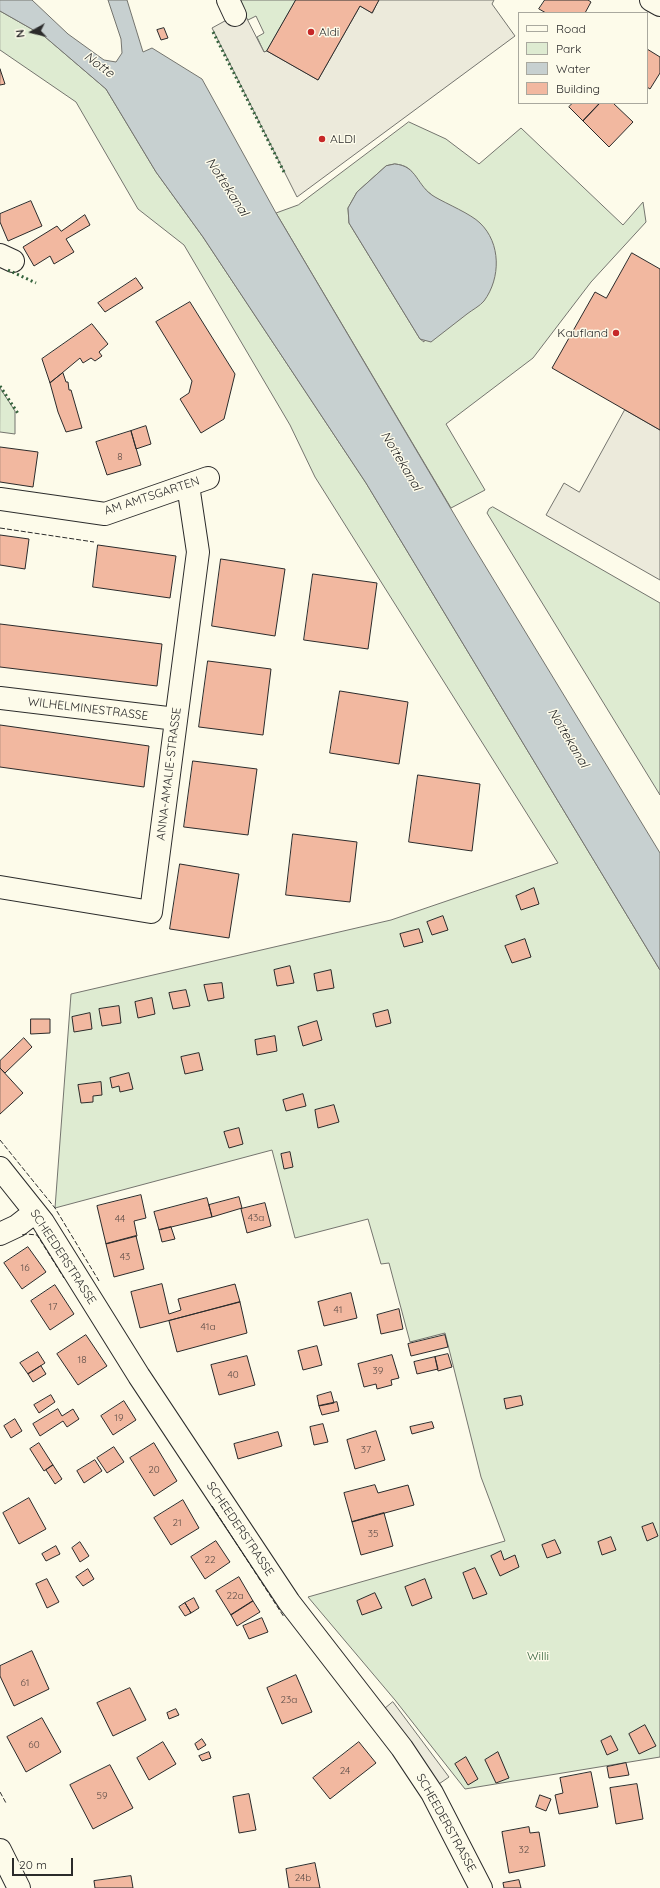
<!DOCTYPE html>
<style>
body{margin:0}
#map{position:relative;width:660px;height:1888px;overflow:hidden;background:#fdfbea;font-family:Quicksand,sans-serif}
canvas{display:block}
.legend{position:absolute;left:518px;top:12px;width:130px;height:92px;box-sizing:border-box;background:#fdfbea;border:1px solid #a9a89e;margin:0;padding:5px 7px;list-style:none;font-size:12px;color:#2b2b2b}
.legend li{display:flex;align-items:center;gap:8px;height:20px}
.legend b{width:20px;border:1px solid #a9a89e}
.north{position:absolute;left:12px;top:12px;width:40px;height:40px;-webkit-text-stroke:3px #fdfbea;paint-order:stroke;rotate:262deg;font-size:11px;font-weight:700;line-height:16px;text-align:center;color:#2b2b2b}
.north::after{content:'';display:block;margin:auto;width:14px;height:18px;background:#2b2b2b;clip-path:polygon(50% 0,100% 100%,50% 72%,0 100%)}
.scale{position:absolute;left:12px;top:1858px;width:61px;height:18px;box-sizing:border-box;border:2px solid #2b2b2b;border-top:0;padding-left:5px;font-size:12px;line-height:14px;white-space:nowrap;color:#2b2b2b;-webkit-text-stroke:3px #fdfbea;paint-order:stroke}
</style>
<div id="map">
<canvas width="660" height="1888"></canvas>
<ul class="legend">
<li><b style="height:5px;background:#fdfbea"></b>Road</li>
<li><b style="height:11px;background:#deebd1"></b>Park</li>
<li><b style="height:11px;background:#c7d0d0"></b>Water</li>
<li><b style="height:11px;background:#f2b8a0"></b>Building</li>
</ul>
<div class="north">N</div>
<div class="scale">20 m</div>
</div>
<script>
const ctx = document.querySelector('canvas').getContext('2d');
ctx.lineJoin = 'round';
function fill(path, color) { ctx.fillStyle = color; ctx.fill(path, 'evenodd'); }
function strokePath(path, color, width, dash) { ctx.strokeStyle = color; ctx.lineWidth = width; ctx.lineCap = dash ? 'butt' : 'round'; ctx.setLineDash(dash || []); ctx.stroke(path); }
function label(font, color, halo, rows, align = 'center') {
  ctx.font = font + ' Quicksand,sans-serif'; ctx.lineWidth = 3; ctx.setLineDash([]); ctx.textBaseline = 'middle'; ctx.strokeStyle = halo; ctx.fillStyle = color; for (const [text, x, y, turn = 0] of rows) {
    ctx.save(); ctx.translate(x, y); ctx.rotate((+turn || 0) * Math.PI / 180); ctx.textAlign = isNaN(turn) ? turn : align; if (halo) ctx.strokeText(text, 0, 0); ctx.fillText(text, 0, 0); ctx.restore();
  }
}
const green = new Path2D(`
 M 238,0 L 296,0 L 267,51 L 264,52 L 257,37 L 264,33 L 256,16 L 248,20 Z
 M 0,11 L 44,36 L 106,89 L 156,172 L 203,237 L 366,483 L 660,970 L 660,1757 L 465,1789 L 395,1700 L 308,1597 L 505,1541 L 481,1477 L 445,1333 L 410,1342 L 389,1263 L 381,1264 L 368,1219 L 295,1238 L 272,1150 L 55,1208 L 71,994 L 391,920 L 558,863 L 315,477 L 290,425 L 184,245 L 138,209 L 76,102 L 0,50 Z
 M 409,122 L 446,139 L 479,164 L 521,128 L 623,225 L 643,202 L 646,222 L 591,282 L 533,358 L 446,424 L 485,490 L 451,508 L 276,213 L 298,205 ZM 395,164 C 414,166 412,175 423,188 C 426,191 430,193 433,196 L 424,342 L 420,339 L 349,223 L 348,208 L 357,192 L 386,166 Z
 M 0,388 L 15,411 L 15,434 L 0,432 Z
 M 493,507 L 660,603 L 660,795 L 487,513 L 489,509 Z`);
const parking = new Path2D(`
 M 379,0 L 494,0 L 492,4 L 515,36 L 297,197 L 212,28 L 243,11 L 264,52 L 267,51 L 318,80 L 360,6 L 372,13 Z
 M 625,410 L 660,430 L 660,580 L 546,515 L 564,483 L 579,492 Z
 M 393,1702 L 449,1777 L 436,1786 L 381,1712 Z`);
const water = new Path2D(`
 M 0,0 L 32,0 L 68,34 L 104,60 L 116,62 L 122,53 L 121,39 L 108,0 L 127,0 L 143,52 L 152,48 L 202,79 L 276,213 L 470,541 L 660,853 L 660,970 L 366,483 L 203,237 L 156,172 L 106,89 L 44,36 L 0,11 Z
 M 395,164 C 418,166 416,186 435,197 C 447,204 471,214 480,223 C 501,243 501,278 484,301 C 480,306 472,310 467,314 C 455,323 443,333 431,342 L 420,339 L 349,223 L 348,208 L 357,192 L 386,166 Z`);
const building = new Path2D(`
 M 296,0 L 379,0 L 372,13 L 360,6 L 318,80 L 267,51 Z
 M 545,0 L 588,0 L 591,2 L 585,13 L 546,13 L 539,9 Z
 M 164,28 L 168,38 L 161,40 L 157,30 Z
 M 647,49 L 660,57 L 660,73 L 650,89 L 647,87 Z
 M 0,69 L 5,84 L 0,85 Z
 M 573,103 L 600,103 L 583,121 L 569,107 Z
 M 600,103 L 613,103 L 633,122 L 609,147 L 583,121 Z
 M 31,201 L 42,226 L 8,241 L 0,222 L 0,214 Z
 M 85,215 L 90,225 L 66,239 L 74,252 L 54,264 L 50,256 L 34,266 L 23,247 L 57,226 L 61,231 Z
 M 632,253 L 660,269 L 660,430 L 552,368 L 595,292 L 606,298 Z
 M 136,278 L 143,288 L 105,312 L 98,303 Z
 M 190,302 L 235,374 L 224,419 L 201,433 L 180,399 L 189,393 L 192,381 L 156,322 Z
 M 92,324 L 108,344 L 99,352 L 102,356 L 95,361 L 91,358 L 83,363 L 80,358 L 50,383 L 42,359 Z
 M 63,373 L 66,382 L 68,382 L 69,390 L 71,390 L 82,428 L 66,432 L 58,412 L 50,383 Z
 M 146,426 L 151,444 L 136,449 L 131,431 Z
 M 131,431 L 141,465 L 107,475 L 96,442 Z
 M 0,447 L 38,452 L 33,487 L 0,482 Z
 M 0,535 L 29,539 L 25,569 L 0,565 Z
 M 98,545 L 176,556 L 170,598 L 93,587 Z
 M 221,559 L 285,569 L 275,636 L 212,626 Z
 M 313,574 L 377,583 L 368,649 L 304,640 Z
 M 0,624 L 162,644 L 157,686 L 0,667 Z
 M 208,661 L 271,669 L 263,735 L 199,727 Z
 M 340,691 L 408,702 L 399,764 L 330,753 Z
 M 0,725 L 149,746 L 144,787 L 0,767 Z
 M 193,761 L 257,769 L 248,835 L 184,827 Z
 M 418,775 L 480,784 L 472,851 L 409,842 Z
 M 293,834 L 357,842 L 350,902 L 286,895 Z
 M 180,864 L 239,874 L 229,938 L 170,929 Z
 M 534,888 L 539,904 L 521,910 L 516,896 Z
 M 443,916 L 448,930 L 432,935 L 427,922 Z
 M 419,929 L 423,942 L 404,947 L 400,934 Z
 M 525,939 L 531,957 L 512,963 L 505,946 Z
 M 290,966 L 294,983 L 277,986 L 274,970 Z
 M 331,970 L 334,988 L 317,991 L 314,974 Z
 M 222,983 L 224,998 L 208,1001 L 204,985 Z
 M 186,990 L 190,1006 L 173,1009 L 169,993 Z
 M 152,998 L 155,1014 L 138,1018 L 135,1002 Z
 M 119,1006 L 121,1023 L 102,1026 L 99,1009 Z
 M 388,1010 L 391,1023 L 376,1027 L 373,1014 Z
 M 90,1013 L 92,1029 L 74,1032 L 72,1017 Z
 M 31,1019 L 50,1019 L 50,1033 L 31,1034 Z
 M 317,1021 L 322,1040 L 303,1046 L 298,1027 Z
 M 275,1036 L 277,1051 L 257,1055 L 255,1040 Z
 M 24,1038 L 32,1047 L 5,1073 L 0,1068 L 0,1061 Z
 M 199,1053 L 203,1070 L 185,1074 L 181,1057 Z
 M 0,1068 L 23,1093 L 0,1114 Z
 M 129,1073 L 133,1089 L 120,1092 L 119,1086 L 112,1088 L 110,1078 Z
 M 101,1082 L 102,1095 L 93,1096 L 93,1102 L 81,1103 L 78,1085 Z
 M 303,1094 L 306,1106 L 286,1111 L 283,1100 Z
 M 334,1105 L 339,1122 L 318,1128 L 315,1110 Z
 M 239,1128 L 243,1144 L 229,1148 L 224,1132 Z
 M 290,1152 L 293,1167 L 284,1169 L 281,1154 Z
 M 141,1195 L 146,1218 L 134,1221 L 137,1236 L 106,1244 L 97,1206 Z
 M 239,1197 L 242,1208 L 212,1217 L 209,1205 Z
 M 207,1198 L 212,1217 L 159,1230 L 154,1212 Z
 M 265,1203 L 271,1226 L 247,1233 L 241,1209 Z
 M 171,1227 L 175,1239 L 162,1242 L 159,1230 Z
 M 136,1236 L 144,1269 L 114,1277 L 106,1244 Z
 M 28,1247 L 46,1272 L 22,1289 L 4,1263 Z
 M 162,1284 L 169,1314 L 181,1310 L 178,1299 L 235,1284 L 240,1302 L 140,1328 L 131,1292 Z
 M 55,1285 L 74,1314 L 50,1330 L 31,1301 Z
 M 351,1293 L 357,1318 L 324,1326 L 318,1302 Z
 M 240,1302 L 247,1333 L 177,1352 L 169,1321 Z
 M 399,1309 L 403,1329 L 381,1334 L 377,1315 Z
 M 86,1335 L 107,1366 L 78,1385 L 57,1354 Z
 M 445,1335 L 448,1347 L 411,1356 L 408,1344 Z
 M 317,1346 L 322,1365 L 303,1370 L 298,1351 Z
 M 38,1352 L 45,1363 L 28,1374 L 20,1363 Z
 M 448,1354 L 452,1367 L 438,1371 L 435,1357 Z
 M 392,1355 L 399,1378 L 391,1380 L 392,1385 L 377,1389 L 376,1384 L 364,1387 L 358,1364 Z
 M 247,1356 L 255,1385 L 219,1395 L 211,1365 Z
 M 435,1357 L 438,1369 L 417,1374 L 414,1362 Z
 M 41,1366 L 46,1374 L 33,1382 L 28,1374 Z
 M 331,1392 L 334,1403 L 319,1406 L 317,1396 Z
 M 51,1395 L 55,1402 L 39,1413 L 34,1405 Z
 M 521,1396 L 523,1405 L 506,1409 L 504,1399 Z
 M 124,1401 L 136,1420 L 113,1435 L 101,1416 Z
 M 337,1402 L 339,1411 L 322,1415 L 319,1406 Z
 M 58,1409 L 62,1416 L 73,1409 L 79,1419 L 67,1427 L 63,1421 L 40,1436 L 33,1424 Z
 M 15,1419 L 22,1431 L 11,1438 L 4,1426 Z
 M 432,1422 L 434,1428 L 412,1434 L 410,1427 Z
 M 323,1424 L 328,1442 L 314,1445 L 310,1427 Z
 M 376,1431 L 385,1460 L 355,1469 L 347,1440 Z
 M 278,1432 L 282,1446 L 238,1459 L 234,1444 Z
 M 39,1443 L 53,1465 L 44,1471 L 30,1449 Z
 M 154,1443 L 177,1481 L 154,1496 L 130,1458 Z
 M 114,1447 L 124,1462 L 107,1473 L 97,1458 Z
 M 95,1460 L 102,1471 L 84,1483 L 77,1471 Z
 M 53,1465 L 62,1479 L 55,1484 L 46,1470 Z
 M 375,1485 L 378,1493 L 408,1485 L 414,1505 L 352,1522 L 344,1493 Z
 M 29,1498 L 46,1529 L 19,1544 L 3,1513 Z
 M 183,1500 L 199,1528 L 171,1545 L 154,1518 Z
 M 384,1513 L 393,1546 L 361,1555 L 352,1522 Z
 M 653,1523 L 658,1536 L 647,1541 L 642,1527 Z
 M 611,1537 L 616,1550 L 602,1555 L 598,1542 Z
 M 555,1540 L 561,1553 L 547,1558 L 542,1545 Z
 M 216,1541 L 230,1562 L 205,1579 L 191,1557 Z
 M 80,1542 L 89,1556 L 80,1562 L 72,1548 Z
 M 56,1546 L 60,1554 L 46,1561 L 42,1554 Z
 M 501,1551 L 504,1560 L 515,1555 L 519,1567 L 500,1576 L 491,1556 Z
 M 475,1568 L 487,1594 L 473,1599 L 463,1573 Z
 M 88,1569 L 94,1579 L 83,1586 L 76,1577 Z
 M 239,1577 L 253,1601 L 231,1615 L 216,1591 Z
 M 47,1579 L 59,1602 L 47,1608 L 36,1584 Z
 M 425,1579 L 432,1598 L 412,1606 L 405,1587 Z
 M 375,1593 L 382,1608 L 362,1615 L 357,1601 Z
 M 194,1598 L 199,1608 L 191,1613 L 185,1603 Z
 M 253,1601 L 260,1612 L 237,1626 L 231,1615 Z
 M 185,1603 L 191,1613 L 185,1616 L 179,1607 Z
 M 262,1618 L 268,1632 L 249,1639 L 243,1626 Z
 M 32,1651 L 49,1689 L 14,1706 L 0,1676 L 0,1666 Z
 M 296,1675 L 312,1712 L 282,1724 L 267,1688 Z
 M 130,1688 L 146,1720 L 113,1736 L 97,1703 Z
 M 176,1709 L 179,1715 L 169,1719 L 167,1713 Z
 M 42,1718 L 61,1752 L 26,1772 L 7,1737 Z
 M 645,1725 L 656,1746 L 639,1754 L 629,1734 Z
 M 611,1736 L 618,1750 L 607,1755 L 601,1741 Z
 M 202,1739 L 206,1745 L 198,1750 L 195,1744 Z
 M 163,1742 L 176,1764 L 149,1780 L 137,1758 Z
 M 359,1742 L 376,1763 L 330,1799 L 313,1778 Z
 M 209,1752 L 211,1758 L 202,1761 L 199,1756 Z
 M 498,1752 L 509,1778 L 496,1783 L 485,1760 Z
 M 466,1757 L 478,1779 L 468,1785 L 455,1764 Z
 M 626,1763 L 629,1775 L 609,1778 L 607,1767 Z
 M 110,1765 L 133,1808 L 93,1829 L 70,1785 Z
 M 591,1772 L 598,1807 L 559,1814 L 555,1795 L 563,1793 L 560,1778 Z
 M 637,1784 L 643,1819 L 616,1824 L 610,1788 Z
 M 249,1794 L 256,1830 L 239,1833 L 233,1797 Z
 M 540,1795 L 551,1799 L 546,1811 L 536,1807 Z
 M 529,1827 L 530,1833 L 539,1832 L 545,1866 L 509,1873 L 502,1832 Z
 M 315,1863 L 320,1888 L 289,1888 L 286,1869 Z
 M 131,1876 L 133,1888 L 95,1888 L 94,1881 Z
 M 519,1880 L 521,1888 L 504,1888 L 503,1883 Z`);
const minor = new Path2D(`
 M 228,0 L 235,15
 M 0,255 L 13,261
 M 0,499 L 105,514 L 208,478
 M 0,698 L 176,719
 M 0,887 L 151,912 L 198,552 L 188,485
 M 0,1168 L 43,1222 L 139,1376 L 289,1602 L 402,1748 L 432,1793 L 481,1888
 M 0,1234 L 17,1226 L 35,1212`);
const major = new Path2D(`
 M 651,0 L 660,5
 M 0,1850 L 19,1888`);
const hedge = new Path2D(`
 M 213,32 L 284,172
 M 8,270 L 36,283
 M 0,386 L 19,415`);
const fence = new Path2D(`
 M 0,528 L 94,542
 M 0,1140 L 55,1208 L 99,1281
 M 22,1235 L 26,1234 L 37,1235 L 64,1278
 M 212,1506 L 284,1617
 M 0,1792 L 6,1803`);
const markers = [
 [311,32,4,"#c62828"],
 [322,139,4,"#c62828"],
 [616,333,4,"#c62828"]
];
const numberNames = [
 ["8",120,457],
 ["43a",256,1218],
 ["44",120,1219],
 ["43",125,1257],
 ["16",25,1268],
 ["17",53,1307],
 ["41",338,1310],
 ["41a",208,1327],
 ["18",82,1360],
 ["39",378,1371],
 ["40",233,1375],
 ["19",119,1418],
 ["37",366,1450],
 ["20",154,1470],
 ["21",177,1523],
 ["35",373,1534],
 ["22",210,1560],
 ["22a",235,1596],
 ["61",25,1683],
 ["23a",289,1700],
 ["60",34,1745],
 ["24",345,1771],
 ["59",102,1796],
 ["32",524,1850],
 ["24b",303,1878]
];
const poiNames = [
 ["Aldi",319,32],
 ["ALDI",330,139],
 ["Kaufland",608,333,"right"]
];
const streetNames = [
 ["AM AMTSGARTEN",152,496,-18],
 ["WILHELMINESTRASSE",88,709,7],
 ["ANNA-AMALIE-STRASSE",169,774,-83],
 ["SCHEEDERSTRASSE",63,1257,57],
 ["SCHEEDERSTRASSE",240,1529,56],
 ["SCHEEDERSTRASSE",446,1823,61]
];
const parkNames = [
 ["Willi",538,1656]
];
const waterNames = [
 ["Notte",99,65,36],
 ["Nottekanal",227,187,57],
 ["Nottekanal",401,461,59],
 ["Nottekanal",568,738,59]
];
fill(green, '#deebd1');
strokePath(green, '#74746e', 1);
fill(parking, '#eceadb');
strokePath(parking, '#74746e', 1);
fill(water, '#c7d0d0');
strokePath(water, '#74746e', 1);
fill(building, '#f2b8a0');
strokePath(building, '#2b2b2b', 1);
strokePath(minor, '#2b2b2b', 24);
strokePath(major, '#2b2b2b', 24);
strokePath(minor, '#fdfbea', 22);
strokePath(major, '#fdfbea', 22);
strokePath(hedge, '#34623c', 3, [2, 3]);
strokePath(fence, '#2b2b2b', 1, [5, 2]);
for (const [x, y, r, color] of markers) { const dot = new Path2D(); dot.arc(x, y, r, 0, 2 * Math.PI); ctx.fillStyle = color; ctx.fill(dot); strokePath(dot, '#fdfbea', 1.5); }
label('10px', '#5d4e48', null, numberNames);
label('12px', '#2b2b2b', '#fdfbea', poiNames, 'left');
label('12px', '#2b2b2b', '#fdfbea', streetNames);
label('12px', '#34623c', '#fdfbea', parkNames);
label('italic 13px', '#2b2b2b', '#fdfbea', waterNames);
</script>
